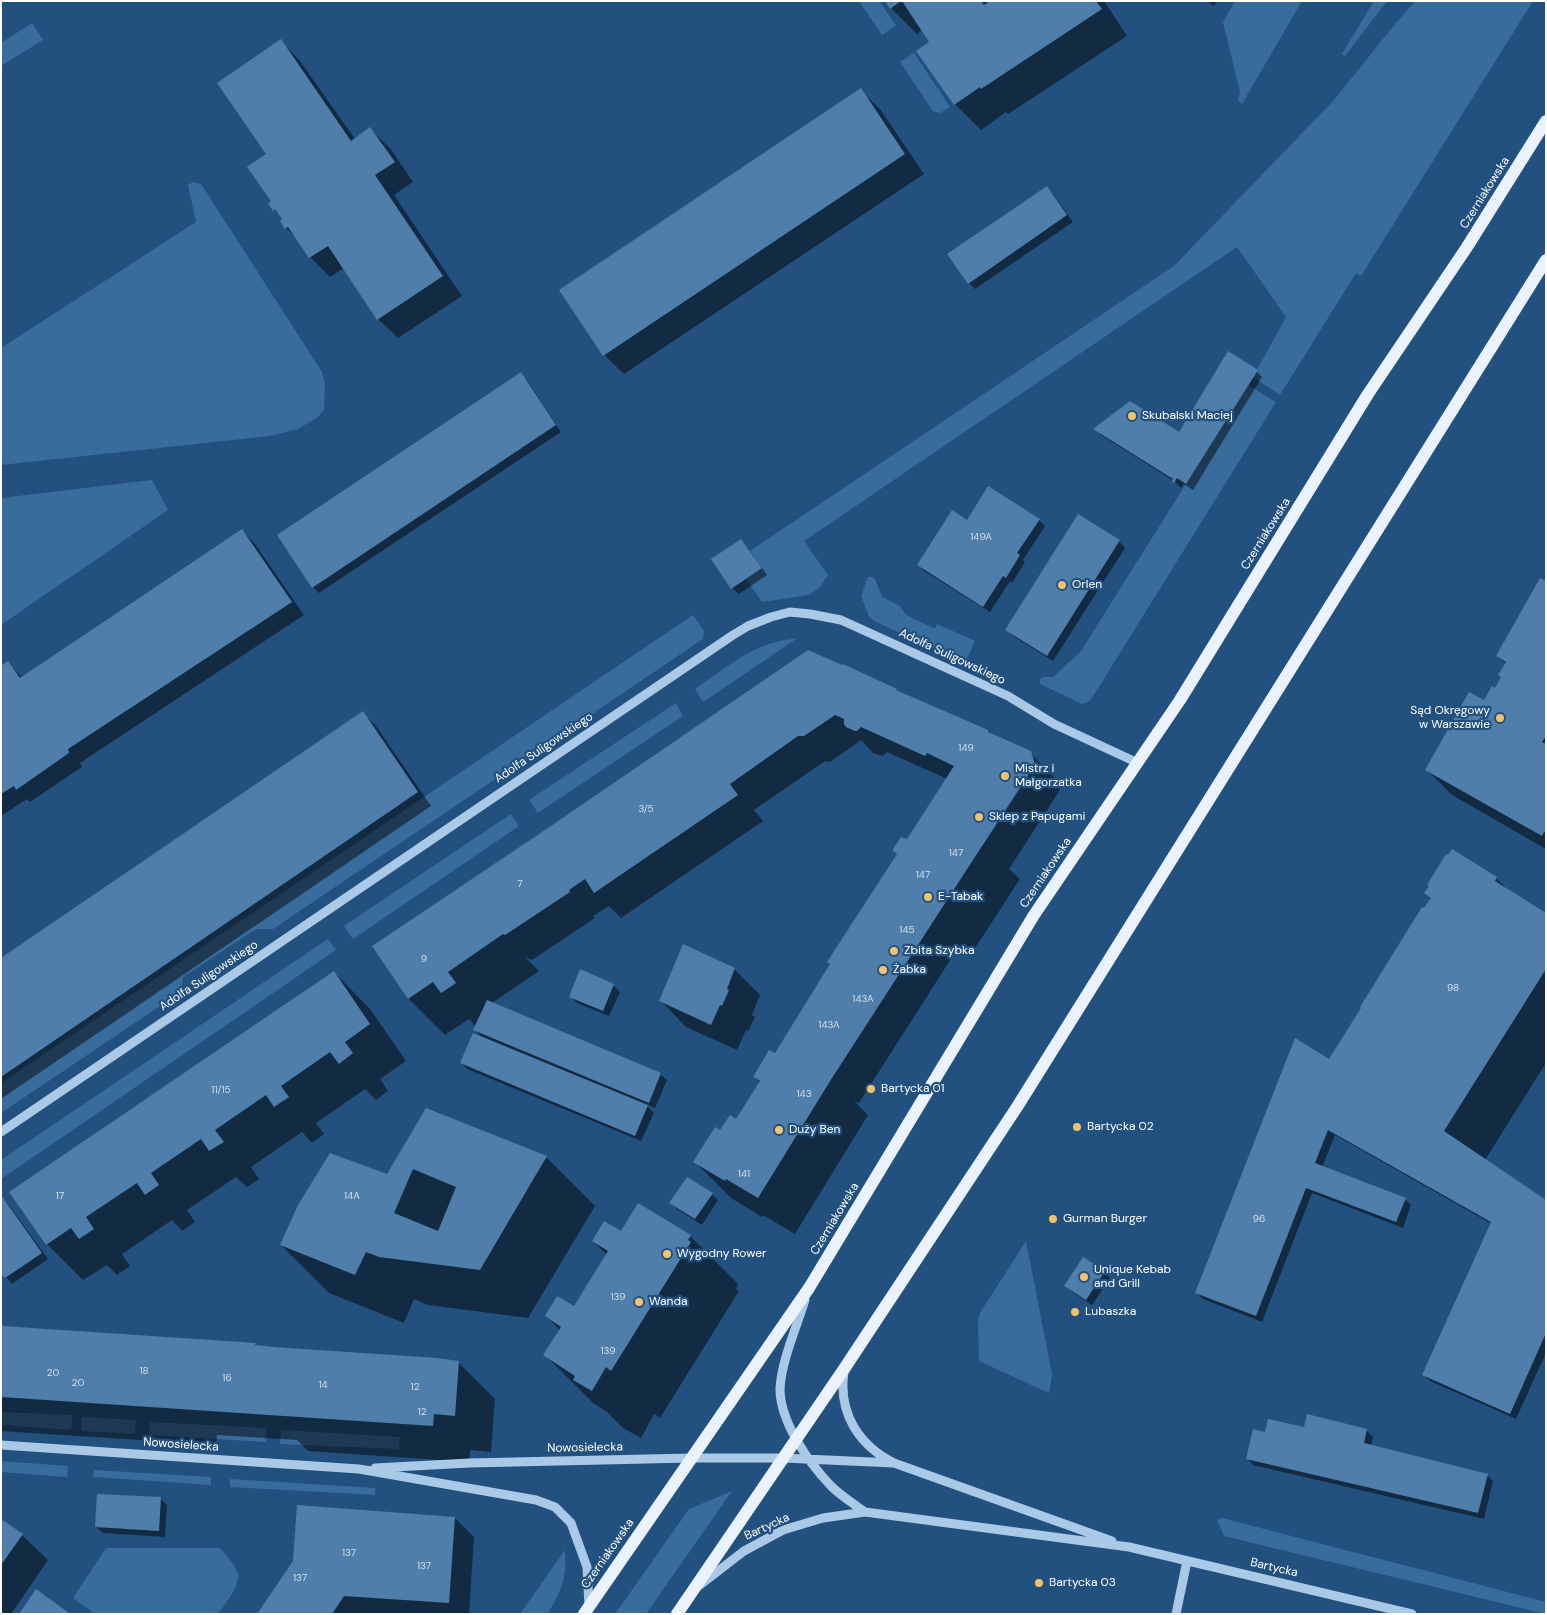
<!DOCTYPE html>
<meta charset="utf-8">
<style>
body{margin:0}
#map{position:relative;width:1547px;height:1615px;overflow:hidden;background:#23517f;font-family:"DM Sans",sans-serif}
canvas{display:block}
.frame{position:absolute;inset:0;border:2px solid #fff;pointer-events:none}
</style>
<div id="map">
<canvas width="1547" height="1615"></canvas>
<div class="frame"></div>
</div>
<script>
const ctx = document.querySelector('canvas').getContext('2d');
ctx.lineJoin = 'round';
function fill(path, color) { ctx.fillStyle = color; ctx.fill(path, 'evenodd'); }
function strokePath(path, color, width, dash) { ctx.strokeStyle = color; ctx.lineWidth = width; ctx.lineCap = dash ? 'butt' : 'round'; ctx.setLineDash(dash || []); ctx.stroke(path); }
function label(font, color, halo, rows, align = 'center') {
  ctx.font = font + ' "DM Sans",sans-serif'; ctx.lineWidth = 4.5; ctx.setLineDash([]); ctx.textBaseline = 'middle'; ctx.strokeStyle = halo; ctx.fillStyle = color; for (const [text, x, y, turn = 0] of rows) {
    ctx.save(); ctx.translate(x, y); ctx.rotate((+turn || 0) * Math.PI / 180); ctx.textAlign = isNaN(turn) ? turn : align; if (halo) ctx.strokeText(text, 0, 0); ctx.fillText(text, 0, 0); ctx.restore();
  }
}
const green = new Path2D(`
 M 859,1 L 879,1 L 896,25 L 882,35 Z
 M 1235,1 L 1302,1 L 1242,104 L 1238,100 L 1240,92 L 1223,22 Z
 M 1374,1 L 1387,1 L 1345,56 L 1342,54 Z
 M 1415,1 L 1533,1 L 1361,276 L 1356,273 L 1280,395 L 1253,377 L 1286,317 L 1237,247 L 804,541 L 828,575 L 819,588 L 809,595 L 762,602 L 746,579 L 762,568 L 750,551 L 1174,266 L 1334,100 L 1391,29 Z
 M 32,23 L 43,40 L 1,66 L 1,43 Z
 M 914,53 L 950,107 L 940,113 L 933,111 L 900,62 Z
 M 193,182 L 201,184 L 322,372 L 325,383 L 324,410 L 318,417 L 298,429 L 270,436 L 1,465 L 1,348 L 196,222 L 188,185 Z
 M 1248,385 L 1276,402 L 1092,698 L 1087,703 L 1082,704 L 1040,684 L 1040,679 L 1044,677 L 1053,677 L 1081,651 Z
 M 152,480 L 168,510 L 1,625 L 1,498 Z
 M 868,577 L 873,577 L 875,579 L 882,597 L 900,606 L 906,615 L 935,629 L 937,624 L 975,641 L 965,663 L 874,621 L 869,616 L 861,596 Z
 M 693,615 L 704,631 L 703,639 L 273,929 L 256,929 L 183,977 L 181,992 L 1,1113 L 1,1083 Z
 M 796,639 L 703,702 L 695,689 C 726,668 757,640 796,639 Z
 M 676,703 L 683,716 L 538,813 L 529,800 Z
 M 511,814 L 519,826 L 353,939 L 344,926 Z
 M 328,939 L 336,950 L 1,1179 L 1,1160 Z
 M 1026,1241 L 1052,1374 L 1049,1393 L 979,1361 L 978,1320 L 980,1313 Z
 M 1,1412 L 73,1415 L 71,1430 L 1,1425 Z
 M 82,1417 L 136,1420 L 135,1434 L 81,1431 Z
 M 150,1422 L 267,1428 L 266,1442 L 149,1435 Z
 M 281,1430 L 400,1437 L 399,1449 L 280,1444 Z
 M 1,1461 L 68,1466 L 67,1477 L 1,1472 Z
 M 94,1470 L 211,1477 L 211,1485 L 93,1477 Z
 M 230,1479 L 375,1488 L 375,1495 L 230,1487 Z
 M 732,1491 L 646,1614 L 615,1614 L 689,1509 Z
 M 1222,1518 L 1546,1602 L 1546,1614 L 1224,1536 L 1217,1520 Z
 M 106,1548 L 220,1548 C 226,1556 236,1565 238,1575 C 239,1589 225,1603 218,1614 L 95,1614 L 73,1598 Z
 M 565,1550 C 567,1578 561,1591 548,1614 L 520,1614 Z`);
const shadow = new Path2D(`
 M 886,1 L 988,1 L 989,3 L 992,1 L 1104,1 L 1127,36 L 1008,114 L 1006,112 L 981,130 L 955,104 L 930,43 L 922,30 L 917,34 L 891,8 Z
 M 1207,1 L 1217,1 L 1214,6 Z
 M 281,41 L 300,61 L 355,139 L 370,129 L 390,148 L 413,182 L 394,195 L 462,296 L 398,338 L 378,319 L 344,268 L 330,277 L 310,257 L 298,239 L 286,228 L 284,220 L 270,203 L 272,202 L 268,155 Z
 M 860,90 L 880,109 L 924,174 L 624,374 L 604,355 Z
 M 1047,187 L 1053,194 L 1073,222 L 975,289 L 969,283 Z
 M 1256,371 L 1262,377 L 1193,490 L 1184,484 L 1181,488 L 1174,481 L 1101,435 L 1095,429 L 1180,434 Z
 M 521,374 L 527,380 L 561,432 L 319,593 L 313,587 L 279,536 Z
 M 1079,516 L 1119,541 L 1125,548 L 1053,661 L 1013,636 L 1007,630 Z
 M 1039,520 L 1045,526 L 1023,560 L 1025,562 L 1012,583 L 1010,581 L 990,612 L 924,571 L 918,564 L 967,522 Z
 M 242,531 L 255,544 L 304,615 L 80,763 L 82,767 L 30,802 L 27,799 L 1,816 L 1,667 L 8,663 L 22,677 Z
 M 741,540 L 747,547 L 767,575 L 739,594 L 732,588 L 713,559 Z
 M 1546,582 L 1546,849 L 1452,795 L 1426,769 L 1495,689 L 1502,678 L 1506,664 L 1497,656 Z
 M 896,690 L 1030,753 L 1056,779 L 1060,790 L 1009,869 L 1020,879 L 970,956 L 956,951 L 859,1103 L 854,1101 L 868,1115 L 795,1234 L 763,1215 L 762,1217 L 731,1198 L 695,1162 L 721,1131 L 737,1120 L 760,1083 L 754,1077 L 775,1054 L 908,840 L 947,779 L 887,752 L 883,756 L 873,753 L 861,740 L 830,762 L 825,761 L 754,810 L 763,821 L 621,918 L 609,906 L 593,916 L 595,918 L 532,960 L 525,957 L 539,971 L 492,1003 L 660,1074 L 667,1080 L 655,1108 L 645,1104 L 654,1113 L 641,1141 L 467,1069 L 461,1063 L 483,1038 L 475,1030 L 476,1027 L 469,1019 L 445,1035 L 409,999 L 373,946 L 549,830 ZM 1032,766 L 1035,766 L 981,848 L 979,846 Z
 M 362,713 L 376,726 L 431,806 L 1,1099 L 1,959 Z
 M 1496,878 L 1511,893 L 1546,915 L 1546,1063 L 1485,1160 L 1546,1201 L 1546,1353 L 1516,1419 L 1430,1381 L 1424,1375 L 1492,1224 L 1335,1135 L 1322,1167 L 1405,1199 L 1411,1205 L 1403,1228 L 1312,1193 L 1262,1322 L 1203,1299 L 1196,1292 L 1335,1064 L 1432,899 L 1426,893 Z
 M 734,969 L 760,995 L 752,1015 L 755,1017 L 748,1031 L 746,1030 L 737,1050 L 686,1027 L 661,1001 Z
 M 334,972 L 370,1009 L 406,1061 L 380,1079 L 388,1091 L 376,1100 L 365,1089 L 316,1123 L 324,1134 L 312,1143 L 302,1132 L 251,1167 L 259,1179 L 247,1187 L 236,1177 L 187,1210 L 195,1222 L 182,1231 L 172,1220 L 122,1254 L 130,1266 L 117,1275 L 107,1265 L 83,1280 L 47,1244 Z
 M 613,985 L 620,992 L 609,1016 L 577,1003 L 570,996 Z
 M 427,1110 L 546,1157 L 595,1206 L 528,1318 L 428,1305 L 414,1299 L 404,1323 L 329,1293 L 281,1245 L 388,1176 Z
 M 712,1194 L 718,1200 L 702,1225 L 677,1209 L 671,1203 Z
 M 2,1198 L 8,1204 L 48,1259 L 12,1284 L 1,1271 Z
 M 621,1233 L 690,1236 L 738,1284 L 736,1289 L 739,1291 L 660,1418 L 654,1414 L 641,1438 L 623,1428 L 607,1412 L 593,1403 L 545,1355 L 560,1330 L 546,1316 L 574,1308 L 607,1255 L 593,1241 Z
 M 1104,1272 L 1110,1278 L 1092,1305 L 1072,1292 L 1066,1286 Z
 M 1,1331 L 255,1344 L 258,1347 L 458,1362 L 495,1399 L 491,1452 L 470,1450 L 469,1462 L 308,1451 L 297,1440 L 217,1435 L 216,1445 L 1,1431 Z
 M 1308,1416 L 1367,1431 L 1373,1437 L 1371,1446 L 1487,1475 L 1493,1481 L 1484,1519 L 1253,1465 L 1247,1458 L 1266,1434 L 1304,1429 Z
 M 161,1499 L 167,1505 L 165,1537 L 103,1533 L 96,1527 Z
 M 455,1518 L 474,1537 L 469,1614 L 259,1614 Z
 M 1,1520 L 22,1535 L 48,1560 L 11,1614 L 1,1614 Z`);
const building = new Path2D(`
 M 885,1 L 901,1 L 890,9 Z
 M 902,1 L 981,1 L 984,5 L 990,1 L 1096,1 L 1102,9 L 981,89 L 980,87 L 954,105 L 916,51 L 929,42 Z
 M 281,39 L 351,141 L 370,127 L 395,162 L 375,175 L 443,276 L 377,320 L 328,246 L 309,258 L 288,227 L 285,229 L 280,221 L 282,219 L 275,209 L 273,211 L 268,203 L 271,201 L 247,167 L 266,154 L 217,83 Z
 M 861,88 L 905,154 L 603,356 L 559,290 Z
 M 1047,186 L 1067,215 L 968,284 L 947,254 Z
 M 1228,351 L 1258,370 L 1186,484 L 1177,478 L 1174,483 L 1172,482 L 1173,479 L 1093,429 L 1130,401 L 1179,432 Z
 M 521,372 L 556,425 L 312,588 L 277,535 Z
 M 988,486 L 1040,519 L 1017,553 L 1020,555 L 1006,578 L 1003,576 L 983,607 L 917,565 L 952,510 L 967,520 Z
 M 1078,514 L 1120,540 L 1047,656 L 1005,630 Z
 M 242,529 L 292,602 L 68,749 L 69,753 L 16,790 L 14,786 L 1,794 L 1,666 L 8,661 L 20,678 Z
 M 741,539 L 762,568 L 731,589 L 711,559 Z
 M 1540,578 L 1546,581 L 1546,736 L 1542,742 L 1546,744 L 1546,833 L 1544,832 L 1542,836 L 1425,770 L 1469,692 L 1484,700 L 1492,686 L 1495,688 L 1501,677 L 1498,675 L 1506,662 L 1496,656 Z
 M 808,650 L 842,665 L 843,664 L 897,689 L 896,690 L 988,730 L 988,732 L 1031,751 L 1035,764 L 832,1078 L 758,1198 L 726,1179 L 725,1181 L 693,1162 L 715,1127 L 720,1130 L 730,1115 L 736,1119 L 760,1081 L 753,1077 L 769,1050 L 775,1053 L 830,964 L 827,962 L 897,854 L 893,851 L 893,849 L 901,837 L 907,839 L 954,766 L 927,753 L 925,756 L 861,727 L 857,731 L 855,731 L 846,727 L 844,724 L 844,719 L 835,715 L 804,736 L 798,736 L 730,784 L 738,795 L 594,893 L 585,879 L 569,890 L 570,892 L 505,935 L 503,934 L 448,972 L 456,983 L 441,993 L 433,982 L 408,999 L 372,946 L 548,828 Z
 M 363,711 L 418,792 L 1,1077 L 1,958 Z
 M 1452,849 L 1497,877 L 1495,881 L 1546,913 L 1546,969 L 1444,1131 L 1546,1200 L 1546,1333 L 1510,1414 L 1422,1375 L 1491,1222 L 1328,1130 L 1315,1163 L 1406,1198 L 1396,1222 L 1306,1188 L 1256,1316 L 1195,1293 L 1295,1038 L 1329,1059 L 1361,1008 L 1360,1007 L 1422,907 L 1424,908 L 1431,898 L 1424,893 L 1429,886 L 1427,885 L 1446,854 L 1448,855 Z
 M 683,944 L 735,968 L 727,989 L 729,990 L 722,1006 L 720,1005 L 711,1025 L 659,1001 Z
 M 580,969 L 614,984 L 603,1011 L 569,997 Z
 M 334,971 L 370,1024 L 345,1042 L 353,1053 L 339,1064 L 330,1052 L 281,1086 L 289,1097 L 274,1107 L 266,1095 L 215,1130 L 224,1142 L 209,1151 L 201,1139 L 151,1173 L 159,1185 L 145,1195 L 137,1183 L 86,1217 L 94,1229 L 79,1239 L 71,1228 L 46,1245 L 9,1192 Z
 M 487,1000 L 661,1073 L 649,1103 L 473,1030 Z
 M 473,1033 L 648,1105 L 635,1136 L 460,1063 Z
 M 426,1108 L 547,1156 L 480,1270 L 379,1257 L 366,1252 L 355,1275 L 280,1245 L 298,1205 L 330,1153 L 387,1174 ZM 413,1169 L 456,1187 L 438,1231 L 394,1213 Z
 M 687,1177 L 713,1193 L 695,1219 L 669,1203 Z
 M 1,1195 L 42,1253 L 5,1278 L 1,1274 Z
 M 638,1203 L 691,1235 L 688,1240 L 691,1242 L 611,1371 L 606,1367 L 592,1391 L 573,1380 L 575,1376 L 543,1355 L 561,1327 L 545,1316 L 557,1296 L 574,1306 L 608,1251 L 592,1241 L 604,1221 L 621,1231 Z
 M 1083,1257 L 1105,1271 L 1086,1300 L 1064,1286 Z
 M 2,1326 L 256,1343 L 255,1345 L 273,1347 L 437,1358 L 459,1361 L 455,1416 L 434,1414 L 433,1426 L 1,1397 L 1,1330 Z
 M 1307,1414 L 1367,1429 L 1364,1443 L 1488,1474 L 1478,1513 L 1246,1459 L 1253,1429 L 1265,1432 L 1268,1419 L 1304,1427 Z
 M 97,1494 L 161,1497 L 159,1531 L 95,1527 Z
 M 297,1505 L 455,1517 L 449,1603 L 344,1596 L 332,1614 L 257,1614 L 293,1561 Z
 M 1,1519 L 23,1534 L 1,1565 Z
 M 36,1589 L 70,1614 L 19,1614 Z`);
const minor = new Path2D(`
 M 1,1132 L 733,635 L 748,626 L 771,617 L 790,612 L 810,614 L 841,620 L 1008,696 L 1054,724 L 1138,763
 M 805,1300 C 797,1326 781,1362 780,1389 C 780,1422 809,1463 831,1486 C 841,1496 854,1504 865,1512
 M 844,1372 C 838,1412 858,1445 894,1463 L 1112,1541
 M 1,1445 L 359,1469 L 536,1500 L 555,1507 L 571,1523 L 587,1567 L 589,1606
 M 375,1468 L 470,1463 L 691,1458 L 783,1458 L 894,1463
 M 700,1585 L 744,1551 L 783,1530 L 823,1518 L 865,1512 L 1129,1547 L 1412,1614
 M 1176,1614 L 1187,1561`);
const major = new Path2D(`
 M 584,1614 L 809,1288 L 1034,915 L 1180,700 L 1368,394 L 1467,247 L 1546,121
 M 677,1614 L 844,1369 L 1017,1107 L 1546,260`);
const markers = [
 [1132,416,5,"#f2c26c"],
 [1062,585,5,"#f2c26c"],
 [1500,718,5,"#f2c26c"],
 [1005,776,5,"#f2c26c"],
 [979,817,5,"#f2c26c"],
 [928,897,5,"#f2c26c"],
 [894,951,5,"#f2c26c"],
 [883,970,5,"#f2c26c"],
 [871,1089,5,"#f2c26c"],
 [1077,1127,5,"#f2c26c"],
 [779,1130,5,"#f2c26c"],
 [1053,1219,5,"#f2c26c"],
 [667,1254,5,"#f2c26c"],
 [1084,1277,5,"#f2c26c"],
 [639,1302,5,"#f2c26c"],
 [1075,1312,5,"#f2c26c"],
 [1039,1583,5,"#f2c26c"]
];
const numberNames = [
 ["149A",981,537],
 ["149",966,748],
 ["3/5",646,809],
 ["147",956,853],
 ["147",923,875],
 ["7",520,884],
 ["145",907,930],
 ["9",424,959],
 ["98",1453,988],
 ["143A",863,999],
 ["143A",829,1025],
 ["11/15",221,1090],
 ["143",804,1094],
 ["141",744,1174],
 ["17",60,1196],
 ["14A",352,1196],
 ["96",1259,1219],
 ["139",618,1297],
 ["139",608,1351],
 ["18",144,1371],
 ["20",53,1373],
 ["16",227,1378],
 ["20",78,1383],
 ["14",323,1385],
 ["12",415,1387],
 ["12",422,1412],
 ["137",349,1553],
 ["137",424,1566],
 ["137",300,1578]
];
const streetNames = [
 ["Czerniakowska",1485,193,-58],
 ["Czerniakowska",1266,534,-58],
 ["Adolfa Suligowskiego",952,657,25],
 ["Adolfa Suligowskiego",544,748,-34],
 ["Czerniakowska",1046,873,-56],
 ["Adolfa Suligowskiego",209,976,-34],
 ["Czerniakowska",835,1219,-59],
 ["Nowosielecka",181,1445,4],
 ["Nowosielecka",585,1448,-1],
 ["Bartycka",767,1527,-25],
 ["Czerniakowska",608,1554,-55],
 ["Bartycka",1274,1568,13]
];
const poiNames = [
 ["Skubalski Maciej",1142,416],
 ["Orlen",1072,585],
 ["Sąd Okręgowy",1490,711,"right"],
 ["w Warszawie",1490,725,"right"],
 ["Mistrz i",1015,769],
 ["Małgorzatka",1015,783],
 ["Sklep z Papugami",989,817],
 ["E-Tabak",938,897],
 ["Zbita Szybka",904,951],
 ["Żabka",893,970],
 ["Bartycka 01",881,1089],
 ["Bartycka 02",1087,1127],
 ["Duży Ben",789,1130],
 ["Gurman Burger",1063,1219],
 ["Wygodny Rower",677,1254],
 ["Unique Kebab",1094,1270],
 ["and Grill",1094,1284],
 ["Wanda",649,1302],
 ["Lubaszka",1085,1312],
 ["Bartycka 03",1049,1583]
];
fill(green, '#376c9d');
fill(shadow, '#0007');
fill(building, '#507eaa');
strokePath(minor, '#a9c9e7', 9);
strokePath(major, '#eaf3fd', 12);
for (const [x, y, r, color] of markers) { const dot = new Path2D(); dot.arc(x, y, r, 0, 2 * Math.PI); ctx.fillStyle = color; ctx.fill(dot); strokePath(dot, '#23517f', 2); }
label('10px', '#d3dfea', null, numberNames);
label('12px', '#fff', '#23517f', streetNames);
label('12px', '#fff', '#23517f', poiNames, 'left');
</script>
